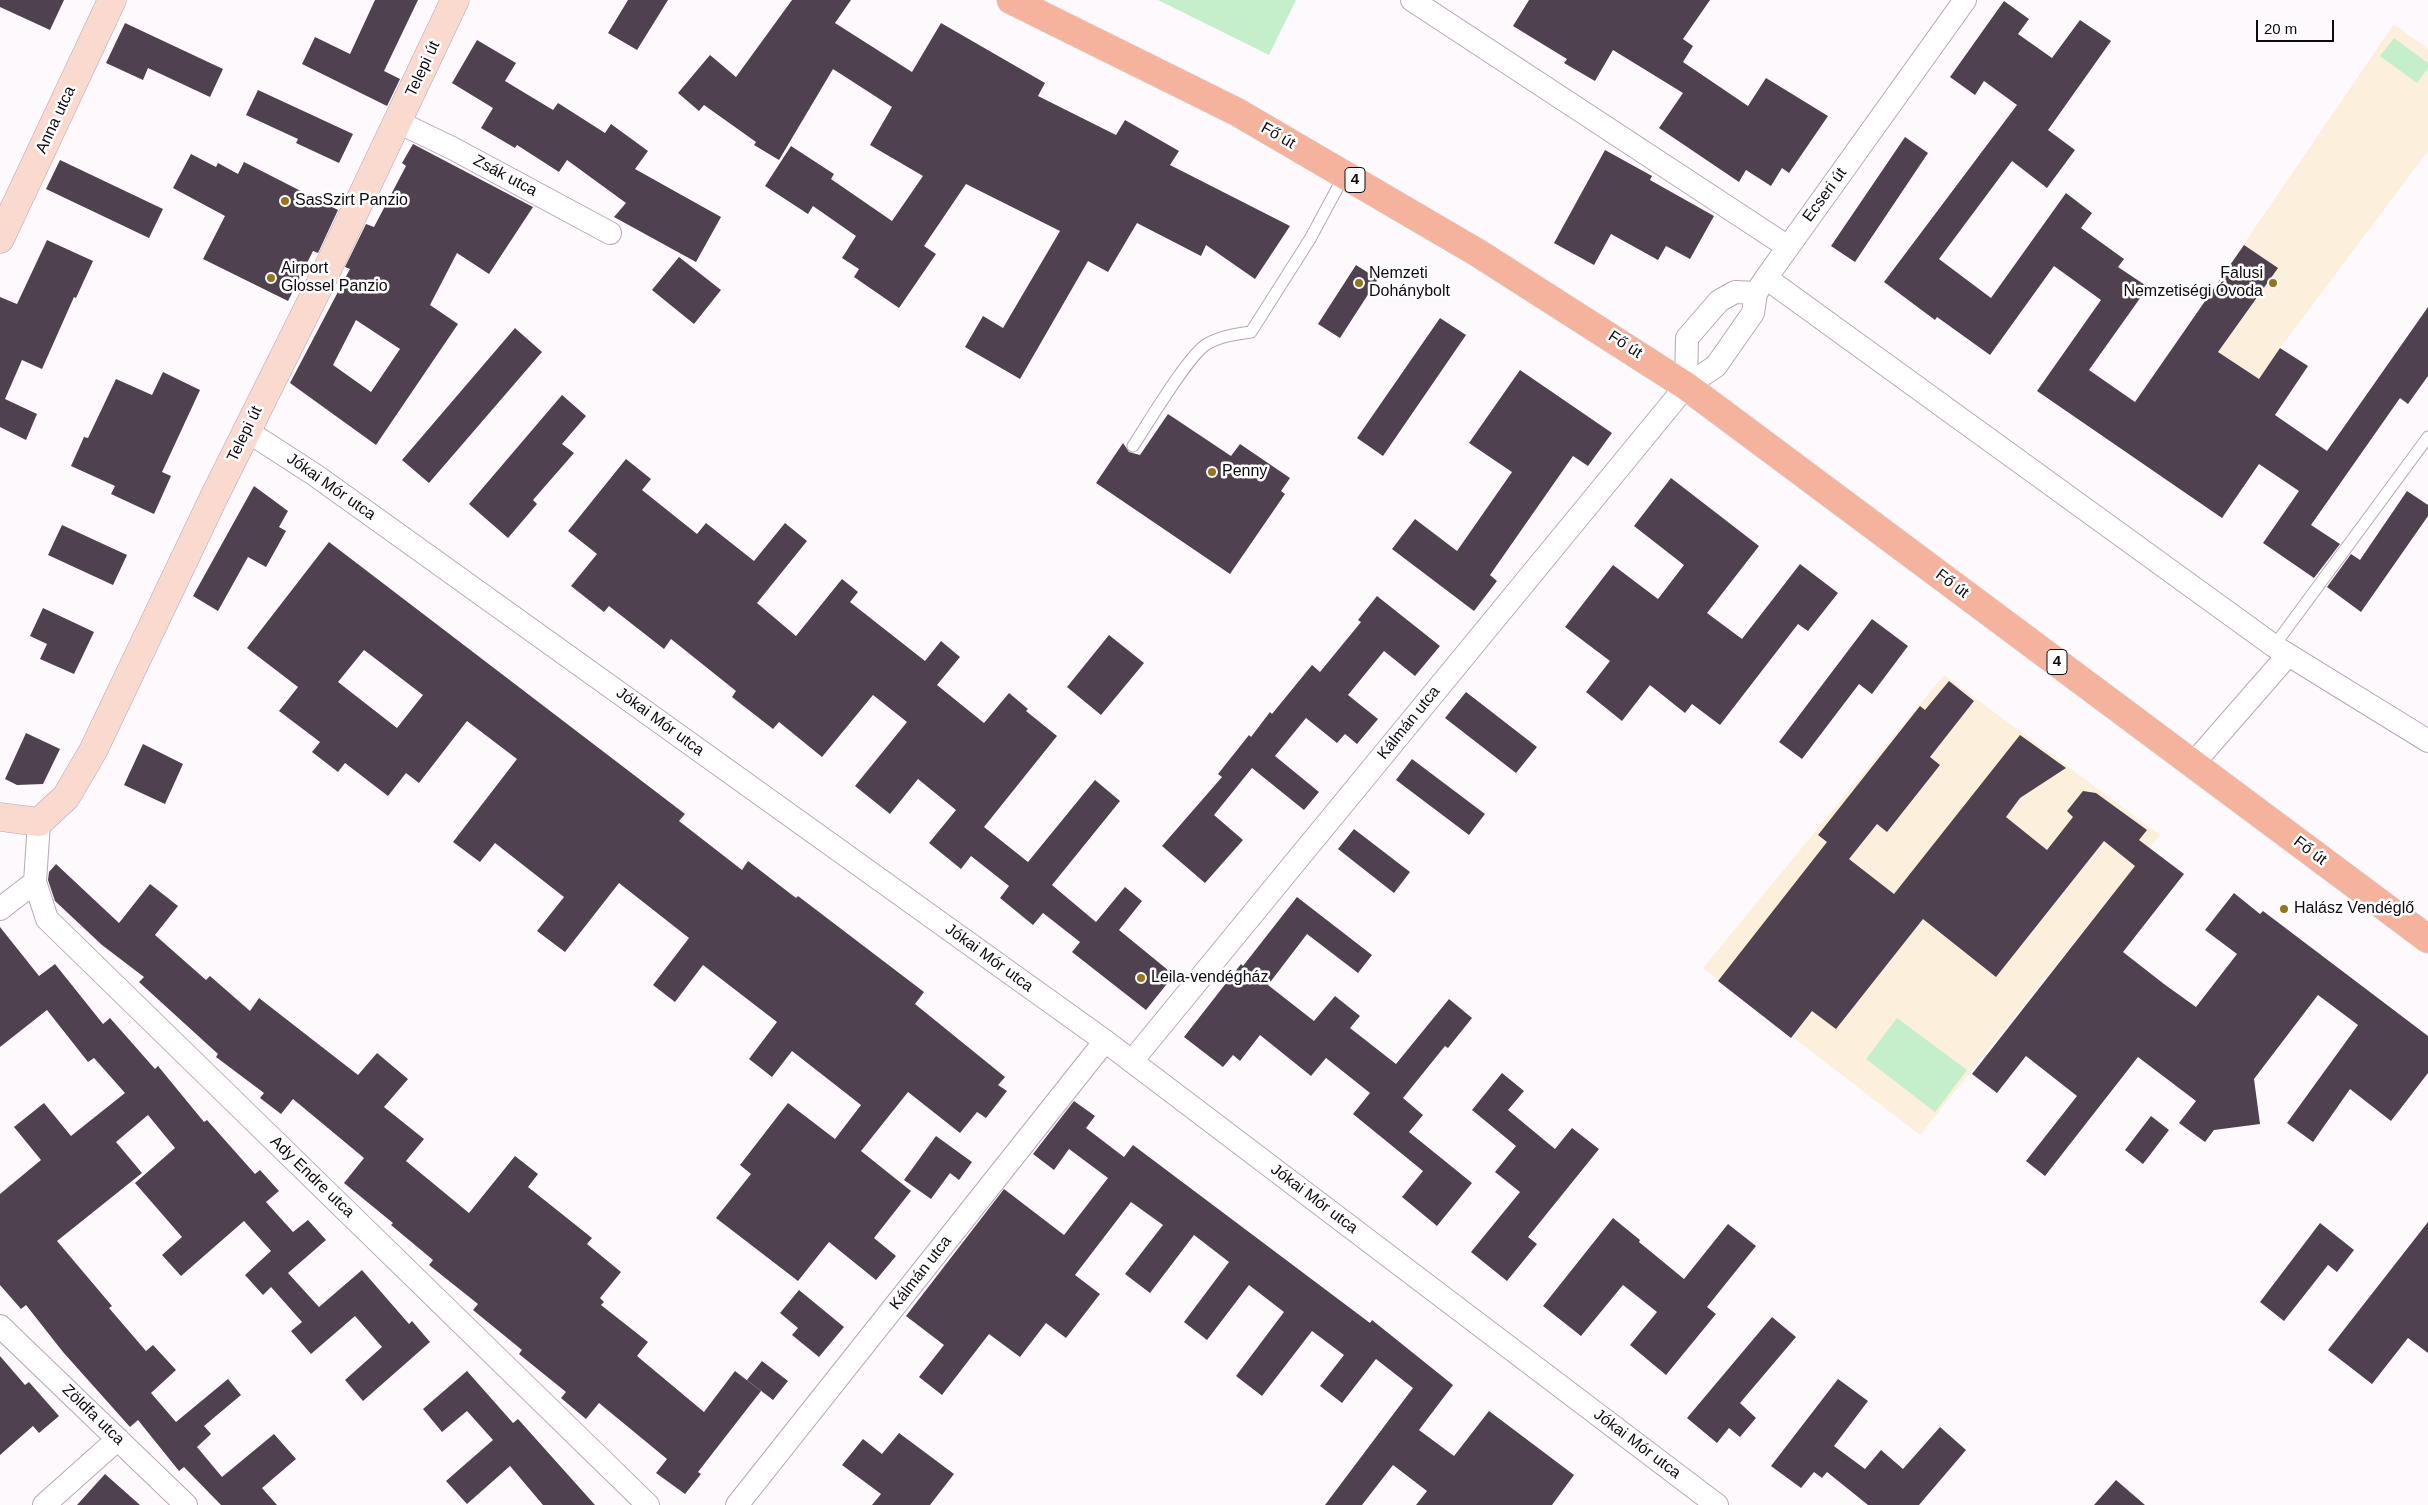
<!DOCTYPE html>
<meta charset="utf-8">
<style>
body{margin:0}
#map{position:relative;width:2428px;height:1505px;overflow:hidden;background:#fdf9fd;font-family:Helvetica,sans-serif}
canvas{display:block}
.scale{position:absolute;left:2256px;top:20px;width:78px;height:22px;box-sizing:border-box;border:2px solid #0f0a10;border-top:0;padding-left:6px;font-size:15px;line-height:18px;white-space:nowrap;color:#0f0a10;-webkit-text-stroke:4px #fff;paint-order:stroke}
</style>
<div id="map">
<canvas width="2428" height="1505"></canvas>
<div class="scale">20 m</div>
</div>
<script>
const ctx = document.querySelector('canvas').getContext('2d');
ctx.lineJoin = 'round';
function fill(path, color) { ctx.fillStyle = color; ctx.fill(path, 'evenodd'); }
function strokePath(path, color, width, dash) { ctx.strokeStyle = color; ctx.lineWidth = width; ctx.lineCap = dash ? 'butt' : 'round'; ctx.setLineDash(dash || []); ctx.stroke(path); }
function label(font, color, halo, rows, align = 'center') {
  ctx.font = font + ' Helvetica,sans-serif'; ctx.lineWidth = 5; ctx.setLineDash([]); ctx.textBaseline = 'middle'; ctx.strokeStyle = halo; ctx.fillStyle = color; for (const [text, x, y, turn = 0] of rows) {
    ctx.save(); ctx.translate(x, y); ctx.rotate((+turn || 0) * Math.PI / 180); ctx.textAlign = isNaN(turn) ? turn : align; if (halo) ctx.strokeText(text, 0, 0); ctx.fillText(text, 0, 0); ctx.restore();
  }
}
const education = new Path2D(`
 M 2394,24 L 2428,49 L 2428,151 L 2280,348 L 2183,492 L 2110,440 Z
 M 1944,675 L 2160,835 L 1920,1135 L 1703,968 Z`);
const green = new Path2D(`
 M 1158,0 L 1296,0 L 1269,55 Z
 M 2394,38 L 2428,63 L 2428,68 L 2417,83 L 2380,56 Z
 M 1897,1018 L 1967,1070 L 1935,1112 L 1866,1059 Z`);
const building = new Path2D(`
 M 0,0 L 64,0 L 50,30 L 0,7 Z
 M 375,0 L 418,0 L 384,71 L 400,79 L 387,106 L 302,64 L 315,37 L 350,54 Z
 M 628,0 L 668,0 L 637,50 L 608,33 Z
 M 792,0 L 851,0 L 835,23 L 912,72 L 941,23 L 1045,83 L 1038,96 L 1116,135 L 1125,120 L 1179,151 L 1170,165 L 1290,226 L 1255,279 L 1206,245 L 1201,256 L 1137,223 L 1108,272 L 1088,261 L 1020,379 L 965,347 L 983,316 L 1003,328 L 1060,231 L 966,184 L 924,246 L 936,254 L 899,308 L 854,277 L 859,269 L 842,258 L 856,236 L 813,206 L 808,214 L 765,186 L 791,146 L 834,174 L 831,179 L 892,221 L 923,176 L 870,145 L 892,107 L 833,69 L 779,160 L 754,145 L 756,142 L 704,105 L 699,111 L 678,93 L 710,55 L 736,77 Z
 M 1529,0 L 1710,0 L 1683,39 L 1693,46 L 1683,62 L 1748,106 L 1766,78 L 1828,116 L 1789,173 L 1782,168 L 1771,186 L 1746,170 L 1739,182 L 1659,128 L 1683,93 L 1613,50 L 1595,81 L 1564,63 L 1567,59 L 1513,26 Z
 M 2004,1 L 2029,19 L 2018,34 L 2052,58 L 2080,20 L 2111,41 L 2048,130 L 2075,150 L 2047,188 L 2012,161 L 1939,259 L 1991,298 L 2066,193 L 2092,213 L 2081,228 L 2124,259 L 2118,267 L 2148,287 L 2089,370 L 2135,402 L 2244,245 L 2278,268 L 2218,352 L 2259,379 L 2280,348 L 2308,366 L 2275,415 L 2327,451 L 2428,307 L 2428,376 L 2408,404 L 2400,398 L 2311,525 L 2340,544 L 2314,578 L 2263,543 L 2299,491 L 2259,464 L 2222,518 L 2037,391 L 2101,300 L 2054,266 L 1990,355 L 1937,317 L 1935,320 L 1884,282 L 2017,105 L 1984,81 L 1975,95 L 1950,77 Z
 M 125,23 L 223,69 L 210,97 L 148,68 L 143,80 L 106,63 Z
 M 477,40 L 516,63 L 505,81 L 553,110 L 558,103 L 605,133 L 611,124 L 648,151 L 635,169 L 721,217 L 696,262 L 614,217 L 626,203 L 567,160 L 559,172 L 517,145 L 515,148 L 481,128 L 493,108 L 452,83 Z
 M 258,90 L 353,134 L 339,163 L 296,143 L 298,139 L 246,115 Z
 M 1905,137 L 1928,153 L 1855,262 L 1831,246 Z
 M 413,144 L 533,207 L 489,274 L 457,253 L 430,305 L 458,324 L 376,445 L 290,383 L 350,269 L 345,267 L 366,224 L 374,227 L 406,166 L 402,163 ZM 356,320 L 400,349 L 371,392 L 333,365 Z
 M 1605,150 L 1652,176 L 1650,180 L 1714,216 L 1690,259 L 1666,246 L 1658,260 L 1611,234 L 1594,265 L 1554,243 Z
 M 191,154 L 216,167 L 218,163 L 238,174 L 244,162 L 338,210 L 318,253 L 313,251 L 288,301 L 203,259 L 225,216 L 173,188 Z
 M 60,160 L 163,209 L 149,238 L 46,189 Z
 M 47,240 L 93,261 L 76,298 L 74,297 L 42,369 L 22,360 L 5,399 L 37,414 L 26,440 L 0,427 L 0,297 L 17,304 Z
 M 679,257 L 721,290 L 694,324 L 652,290 Z
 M 1356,265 L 1378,279 L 1340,338 L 1318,324 Z
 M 1440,318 L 1466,335 L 1383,456 L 1357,438 Z
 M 515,328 L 542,352 L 429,483 L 402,460 Z
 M 1520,370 L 1612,433 L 1588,466 L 1573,456 L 1490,575 L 1497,581 L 1474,611 L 1392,549 L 1415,519 L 1457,551 L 1512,472 L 1469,443 Z
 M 163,372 L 200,390 L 162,472 L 171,476 L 154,514 L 111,494 L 115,486 L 71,466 L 84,437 L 88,438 L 116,379 L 152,395 Z
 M 562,395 L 586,416 L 562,444 L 574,453 L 533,500 L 537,504 L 508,538 L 469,504 Z
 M 1168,414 L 1231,456 L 1240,444 L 1290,478 L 1281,491 L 1285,494 L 1230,574 L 1096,483 L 1123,443 L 1129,452 L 1140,455 Z
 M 626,459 L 651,479 L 642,490 L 697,534 L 706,523 L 754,561 L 785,523 L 807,541 L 757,603 L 796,636 L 842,579 L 858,592 L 850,602 L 925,661 L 941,641 L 960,657 L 937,685 L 984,723 L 1009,693 L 1028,709 L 1026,711 L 1057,736 L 984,827 L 1028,862 L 1095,780 L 1120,801 L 1052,885 L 1096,922 L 1125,887 L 1142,901 L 1119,930 L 1174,975 L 1146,1010 L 1072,952 L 1080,942 L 1043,913 L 1033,925 L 1000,898 L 1009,886 L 971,856 L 961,869 L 929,843 L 956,810 L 918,779 L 890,814 L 855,786 L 907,722 L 873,695 L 822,757 L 779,722 L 773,729 L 732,697 L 736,691 L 671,639 L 664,649 L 609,606 L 604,612 L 571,586 L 597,554 L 568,531 Z
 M 1671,478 L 1759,546 L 1707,613 L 1742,639 L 1800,564 L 1838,593 L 1808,631 L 1798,624 L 1720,725 L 1692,704 L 1685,713 L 1650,685 L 1622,721 L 1586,692 L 1610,661 L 1565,627 L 1613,565 L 1658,599 L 1684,565 L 1634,526 Z
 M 254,486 L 288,511 L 279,527 L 286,531 L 266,567 L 248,557 L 218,611 L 193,596 Z
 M 2407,491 L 2428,505 L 2428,516 L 2361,612 L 2327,587 L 2351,554 L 2360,560 Z
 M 62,525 L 127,555 L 113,585 L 48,555 Z
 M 329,542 L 685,814 L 679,821 L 742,870 L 748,861 L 796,898 L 798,896 L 924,992 L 915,1004 L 1005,1077 L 998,1085 L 1007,1091 L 986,1118 L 977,1112 L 960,1133 L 908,1092 L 861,1151 L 911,1191 L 874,1238 L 896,1256 L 876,1280 L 829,1242 L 798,1281 L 716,1218 L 751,1174 L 740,1165 L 788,1103 L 835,1139 L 861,1105 L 792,1051 L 772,1077 L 749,1059 L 777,1022 L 703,965 L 675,1002 L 653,985 L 689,938 L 619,883 L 565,952 L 537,931 L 564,897 L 495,843 L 480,862 L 453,842 L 517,759 L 467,721 L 419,783 L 406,773 L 388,796 L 345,763 L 338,772 L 312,752 L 320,742 L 279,711 L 298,687 L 247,648 ZM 364,650 L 423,695 L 397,728 L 338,682 Z
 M 1377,596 L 1440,646 L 1415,676 L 1384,651 L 1348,695 L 1378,719 L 1357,744 L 1345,734 L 1337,743 L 1306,718 L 1275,756 L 1319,792 L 1304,810 L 1252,768 L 1214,815 L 1243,840 L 1205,883 L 1162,846 L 1222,777 L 1218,774 L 1249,735 L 1251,737 L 1270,712 L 1272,714 L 1312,665 L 1320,672 L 1361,622 L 1358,620 Z
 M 43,608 L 94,632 L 74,674 L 40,659 L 47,644 L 30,636 Z
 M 1872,619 L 1908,646 L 1872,694 L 1859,684 L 1802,759 L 1779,742 Z
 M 1109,635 L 1144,663 L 1101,715 L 1067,687 Z
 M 1949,681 L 1974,701 L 1930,757 L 1940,765 L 1887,832 L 1877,824 L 1849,859 L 1894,894 L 2020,735 L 2066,768 L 2020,798 L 2006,817 L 2047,850 L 2073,817 L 2067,811 L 2083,791 L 2096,793 L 2147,830 L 2139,840 L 2184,874 L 2123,952 L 2164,984 L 2196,1007 L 2237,954 L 2205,930 L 2234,893 L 2260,914 L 2263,911 L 2428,1036 L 2428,1073 L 2391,1121 L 2350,1089 L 2313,1142 L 2287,1123 L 2358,1025 L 2318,995 L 2254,1079 L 2260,1124 L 2214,1130 L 2205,1142 L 2179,1123 L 2196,1101 L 2138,1057 L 2045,1176 L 2026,1161 L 2077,1096 L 2026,1056 L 1997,1093 L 1972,1074 L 2135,866 L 2104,841 L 1996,977 L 1923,919 L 1836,1029 L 1812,1011 L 1791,1038 L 1718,981 L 1827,842 L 1818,835 L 1920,706 L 1925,710 Z
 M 1466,692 L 1537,747 L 1516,773 L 1445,718 Z
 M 26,733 L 60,749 L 43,784 L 17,785 L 5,779 Z
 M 143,744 L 183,764 L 165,804 L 124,785 Z
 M 1412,759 L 1485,814 L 1469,835 L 1396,780 Z
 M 1354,829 L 1410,872 L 1394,893 L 1338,849 Z
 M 56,864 L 119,923 L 150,884 L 178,906 L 155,935 L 206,980 L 210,976 L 250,1011 L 259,998 L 358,1075 L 377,1053 L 408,1079 L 384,1107 L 424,1139 L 406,1161 L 469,1213 L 515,1156 L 538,1174 L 528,1187 L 592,1238 L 587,1244 L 621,1272 L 600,1298 L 604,1302 L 601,1305 L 648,1342 L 637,1356 L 704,1412 L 735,1371 L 761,1391 L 698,1472 L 701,1474 L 685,1494 L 656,1473 L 667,1459 L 599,1403 L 586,1419 L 561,1398 L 566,1392 L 519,1354 L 522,1350 L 473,1310 L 478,1304 L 429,1265 L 433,1260 L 391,1225 L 393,1223 L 344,1183 L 364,1158 L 293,1099 L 281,1114 L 260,1098 L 264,1093 L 216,1057 L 218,1054 L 139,982 L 144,977 L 102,945 L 55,901 L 48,880 L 49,872 Z
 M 1297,897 L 1372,955 L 1358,973 L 1307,934 L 1268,985 L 1314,1021 L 1335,996 L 1360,1016 L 1350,1028 L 1396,1064 L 1449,999 L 1472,1018 L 1448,1048 L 1445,1046 L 1403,1098 L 1423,1115 L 1409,1132 L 1472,1183 L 1437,1226 L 1402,1197 L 1423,1171 L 1353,1114 L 1370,1093 L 1326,1058 L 1311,1076 L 1260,1035 L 1240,1061 L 1233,1055 L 1223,1067 L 1184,1037 L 1241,964 L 1243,966 Z
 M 0,927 L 39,976 L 55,964 L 103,1024 L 110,1018 L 155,1069 L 158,1066 L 204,1122 L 207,1120 L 255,1174 L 260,1170 L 279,1191 L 266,1202 L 293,1232 L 308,1220 L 326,1240 L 288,1273 L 319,1307 L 362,1270 L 409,1324 L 412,1321 L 430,1342 L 363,1401 L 345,1380 L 382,1347 L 355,1316 L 311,1354 L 291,1331 L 302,1322 L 271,1287 L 263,1295 L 245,1275 L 271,1251 L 244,1221 L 181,1276 L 162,1255 L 182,1237 L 135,1183 L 175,1148 L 148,1115 L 116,1142 L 142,1173 L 57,1241 L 112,1306 L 109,1308 L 146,1351 L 153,1345 L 176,1370 L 151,1393 L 176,1422 L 228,1379 L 241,1395 L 204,1426 L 211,1434 L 197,1447 L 222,1477 L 274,1434 L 296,1459 L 262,1488 L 277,1505 L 221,1505 L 184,1467 L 179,1471 L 138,1420 L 130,1427 L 63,1352 L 26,1305 L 21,1309 L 0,1285 L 0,1194 L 41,1160 L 14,1127 L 44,1103 L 71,1136 L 125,1093 L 94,1058 L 88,1062 L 47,1010 L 0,1047 Z
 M 1502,1073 L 1524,1091 L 1508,1110 L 1555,1149 L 1572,1128 L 1599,1149 L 1528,1237 L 1537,1244 L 1507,1281 L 1471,1252 L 1520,1192 L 1495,1172 L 1516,1146 L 1472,1110 Z
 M 1074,1101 L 1095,1116 L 1086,1128 L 1124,1157 L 1133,1145 L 1370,1323 L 1372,1320 L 1453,1385 L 1419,1430 L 1454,1456 L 1489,1411 L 1574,1475 L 1552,1505 L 1416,1505 L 1427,1491 L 1393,1465 L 1362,1505 L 1325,1505 L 1413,1388 L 1376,1359 L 1342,1403 L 1320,1386 L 1344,1355 L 1312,1331 L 1262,1396 L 1236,1376 L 1284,1312 L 1249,1285 L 1207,1340 L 1184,1322 L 1229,1262 L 1194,1235 L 1150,1293 L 1125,1274 L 1163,1225 L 1131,1202 L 1075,1275 L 1100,1294 L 1066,1338 L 1046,1323 L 1020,1357 L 989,1334 L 942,1395 L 919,1377 L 944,1345 L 906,1316 L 1004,1189 L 1064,1235 L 1108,1178 L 1069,1149 L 1054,1170 L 1033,1154 Z
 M 2151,1116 L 2169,1130 L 2143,1164 L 2125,1150 Z
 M 936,1136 L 972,1162 L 959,1180 L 950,1173 L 931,1199 L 904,1180 Z
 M 1613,1218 L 1640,1240 L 1639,1242 L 1684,1279 L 1728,1224 L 1756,1246 L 1707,1307 L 1716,1314 L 1666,1375 L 1630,1345 L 1657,1312 L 1623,1285 L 1581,1336 L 1543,1306 Z
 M 2428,1222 L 2428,1353 L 2408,1338 L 2372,1384 L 2328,1350 Z
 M 2320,1223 L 2354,1250 L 2337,1272 L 2328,1265 L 2284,1321 L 2260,1302 Z
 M 799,1290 L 844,1327 L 819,1357 L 792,1335 L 798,1328 L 780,1313 Z
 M 1772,1317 L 1796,1337 L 1740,1403 L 1756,1418 L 1740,1437 L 1729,1428 L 1717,1443 L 1687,1418 Z
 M 0,1356 L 25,1385 L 29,1382 L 59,1416 L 39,1433 L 33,1426 L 0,1455 Z
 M 762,1361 L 788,1381 L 773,1400 L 747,1380 Z
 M 467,1371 L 513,1423 L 518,1419 L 595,1505 L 543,1505 L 510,1466 L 467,1504 L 446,1481 L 493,1440 L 467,1411 L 442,1432 L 423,1409 Z
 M 1838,1379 L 1868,1401 L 1834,1446 L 1865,1469 L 1881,1450 L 1903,1469 L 1940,1427 L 1966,1450 L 1919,1505 L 1868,1505 L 1827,1472 L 1822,1478 L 1814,1472 L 1801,1488 L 1771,1466 Z
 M 899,1433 L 954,1474 L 930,1505 L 872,1505 L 881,1494 L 842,1465 L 863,1439 L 882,1454 Z
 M 105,1474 L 140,1505 L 77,1505 Z
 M 2116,1480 L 2145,1505 L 2094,1505 Z`);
const service = new Path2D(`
 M 1133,446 C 1147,425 1189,354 1207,344 C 1221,336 1236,334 1251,332 L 1310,239 L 1345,174
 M 2274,646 L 2428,437`);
const minor = new Path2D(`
 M 1412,0 L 1788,247
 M 398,122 L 452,148 L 610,233
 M 1766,278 L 2274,646 L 2428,741
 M 1686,386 L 1687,338 L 1719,301 L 1735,292 L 1756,293
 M 247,431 L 315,475 L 1105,1041 L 1717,1505
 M 2193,764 L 2288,655
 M 39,822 L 35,882 L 47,919 L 648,1505
 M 0,909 L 35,882
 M 1132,1061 L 1686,386 L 1716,366 L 1753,313 L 1756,293 L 1766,278 L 1965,0
 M 0,1326 L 186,1505
 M 44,1505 L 118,1439
 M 737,1505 L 1105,1041`);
const secondary = new Path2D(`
 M 0,239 L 112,0
 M 0,817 L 39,822 L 66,797 L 93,751 L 214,497 L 325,274 L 455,0`);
const primary = new Path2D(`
 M 1011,0 L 1237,112 L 1478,253 L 1686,386 L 2428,939`);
const markers = [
 [285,201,5,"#96741c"],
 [271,278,5,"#96741c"],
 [1359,283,5,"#96741c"],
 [2273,283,5,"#96741c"],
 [1212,472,5,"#96741c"],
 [2284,909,5,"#96741c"],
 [1141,978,5,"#96741c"]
];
const shields = [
 [1355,180,20],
 [2057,662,20]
];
const shieldNames = [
 ["4",1355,180],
 ["4",2057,662]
];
const streetNames = [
 ["Telepi út",423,69,-65],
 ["Anna utca",56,120,-65],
 ["Fő út",1278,136,30],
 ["Zsák utca",505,176,28],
 ["Ecseri út",1825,195,-54],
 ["Fő út",1625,345,33],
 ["Telepi út",245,434,-64],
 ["Jókai Mór utca",331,487,35],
 ["Fő út",1952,584,37],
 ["Jókai Mór utca",660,722,36],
 ["Kálmán utca",1409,723,-51],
 ["Fő út",2310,851,37],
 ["Jókai Mór utca",989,958,36],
 ["Ady Endre utca",312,1177,44],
 ["Jókai Mór utca",1314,1199,37],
 ["Kálmán utca",921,1273,-52],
 ["Zöldfa utca",93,1415,44],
 ["Jókai Mór utca",1637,1444,37]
];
const poiNames = [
 ["SasSzirt Panzio",295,201],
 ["Airport",281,269],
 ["Glossel Panzio",281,287],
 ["Nemzeti",1369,274],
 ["Dohánybolt",1369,292],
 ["Falusi",2263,274,"right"],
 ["Nemzetiségi Óvoda",2263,292,"right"],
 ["Penny",1222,472],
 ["Halász Vendéglő",2294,909],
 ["Leila-vendégház",1151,978]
];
fill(education, '#fcefdb');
fill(green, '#c4efca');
fill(building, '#504150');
strokePath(service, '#b7a6b7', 13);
strokePath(minor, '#b7a6b7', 24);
strokePath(secondary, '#b7a6b7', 29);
strokePath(primary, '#d9d8d9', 29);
strokePath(service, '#fff', 11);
strokePath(minor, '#fff', 22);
strokePath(secondary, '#fad9ce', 28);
strokePath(primary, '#f5b29c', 28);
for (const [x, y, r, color] of markers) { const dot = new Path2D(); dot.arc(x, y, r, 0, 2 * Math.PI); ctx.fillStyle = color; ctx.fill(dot); strokePath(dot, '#fff', 2); }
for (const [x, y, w] of shields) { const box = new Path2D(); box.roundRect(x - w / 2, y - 12.5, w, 25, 4); ctx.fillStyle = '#fff'; ctx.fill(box); strokePath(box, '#0f0a10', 1); }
label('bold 15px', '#0f0a10', null, shieldNames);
label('16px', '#0f0a10', '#fff', streetNames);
label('16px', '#0f0a10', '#fff', poiNames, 'left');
</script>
